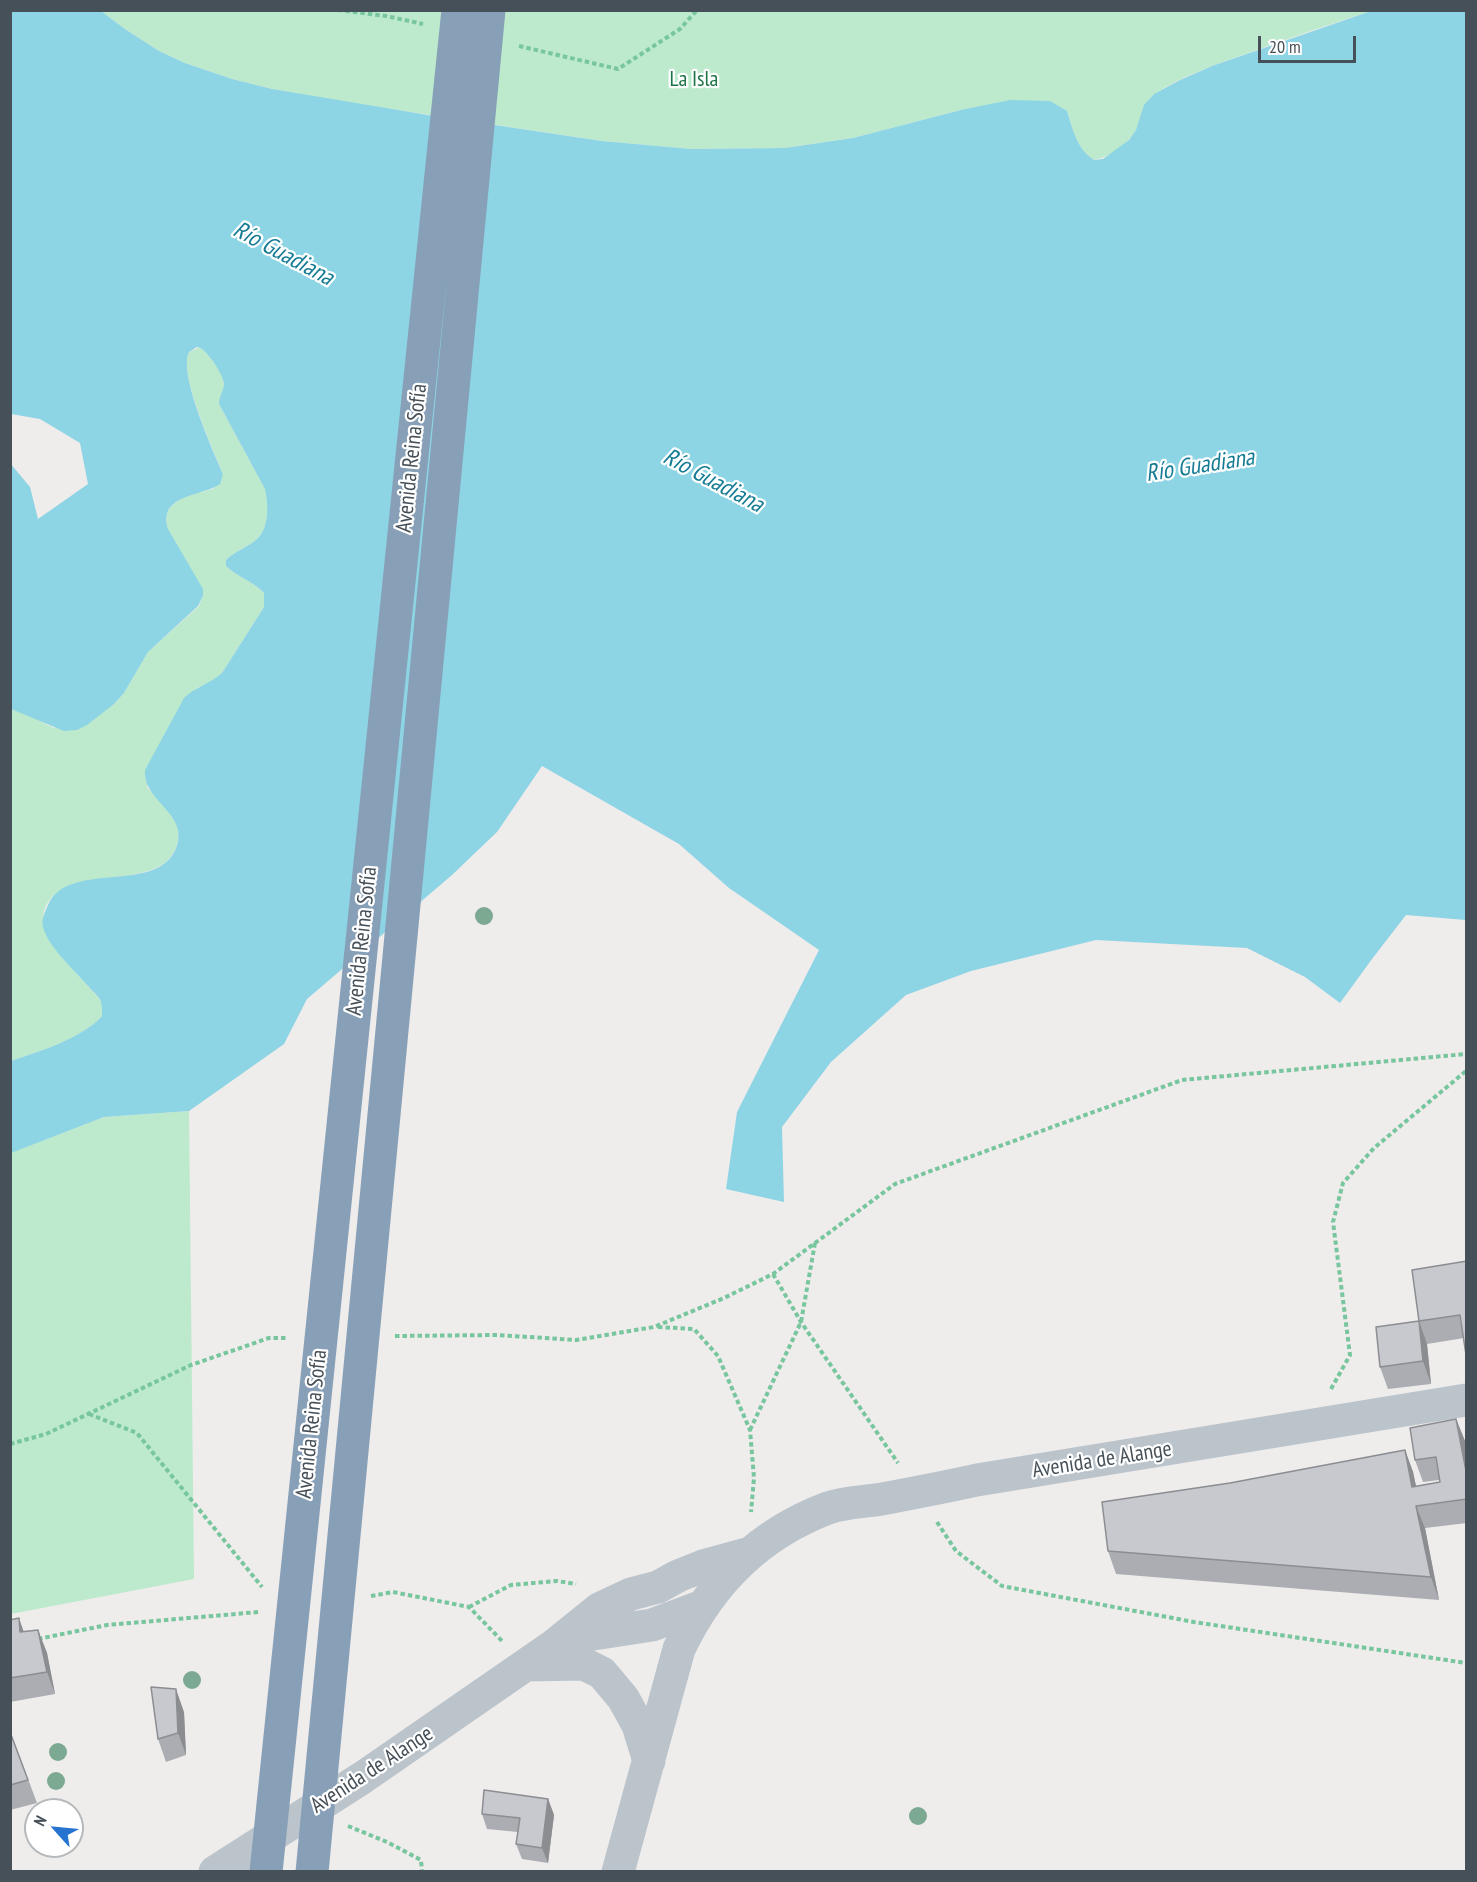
<!DOCTYPE html>
<meta charset="utf-8">
<style>
body{margin:0}
#map{position:relative;width:1477px;height:1882px;overflow:hidden;background:#efecec;font-family:"PT Sans Narrow",sans-serif}
canvas{display:block}
.frame{position:absolute;inset:0;border:12px solid #465058;pointer-events:none}
.north{position:absolute;left:24px;top:1798px;width:60px;height:60px;box-sizing:border-box;background:#fff;border:2px solid #b5b9bc;border-radius:50%;rotate:297deg;font-size:16px;font-weight:700;line-height:24px;text-align:center;color:#465058}
.north::after{content:'';display:block;margin:auto;width:21px;height:27px;background:#2674cf;clip-path:polygon(50% 0,100% 100%,50% 72%,0 100%)}
.scale{position:absolute;left:1258px;top:36px;width:98px;height:27px;box-sizing:border-box;border:3px solid #465058;border-top:0;padding-left:8px;font-size:18px;line-height:21px;white-space:nowrap;color:#465058;-webkit-text-stroke:4px #fff;paint-order:stroke}
</style>
<div id="map">
<canvas width="1477" height="1882"></canvas>
<div class="frame"></div>
<div class="north">N</div>
<div class="scale">20 m</div>
</div>
<script>
const ctx = document.querySelector('canvas').getContext('2d');
ctx.lineJoin = 'round';
function fill(path, color) { ctx.fillStyle = color; ctx.fill(path, 'evenodd'); }
function strokePath(path, color, width, dash) { ctx.strokeStyle = color; ctx.lineWidth = width; ctx.lineCap = dash ? 'butt' : 'round'; ctx.setLineDash(dash || []); ctx.stroke(path); }
function label(font, color, halo, rows, align = 'center') {
  ctx.font = font + ' "PT Sans Narrow",sans-serif'; ctx.lineWidth = 4.5; ctx.setLineDash([]); ctx.textBaseline = 'middle'; ctx.strokeStyle = halo; ctx.fillStyle = color; for (const [text, x, y, turn = 0] of rows) {
    ctx.save(); ctx.translate(x, y); ctx.rotate((+turn || 0) * Math.PI / 180); ctx.textAlign = isNaN(turn) ? turn : align; if (halo) ctx.strokeText(text, 0, 0); ctx.fillText(text, 0, 0); ctx.restore();
  }
}
const green = new Path2D(`
 M 101,11 L 1371,11 C 1327,25 1284,40 1240,56 C 1212,66 1182,76 1156,93 C 1144,101 1144,112 1139,124 C 1132,141 1112,157 1094,160 C 1077,149 1073,130 1067,111 L 961,110 L 853,138 L 785,148 L 691,149 L 602,141 L 345,102 L 272,89 L 232,79 L 185,63 L 159,51 L 125,29 Z
 M 200,347 C 209,353 224,373 224,385 C 224,392 219,396 219,404 L 265,489 C 268,504 270,527 257,539 C 248,547 235,551 226,560 L 226,566 C 237,577 253,581 264,593 L 264,607 L 222,673 L 213,682 L 197,688 L 147,787 C 156,798 169,810 176,823 C 180,831 179,841 175,849 C 158,895 51,859 43,917 C 40,940 76,972 90,988 C 93,992 100,998 101,1002 C 102,1006 102,1012 102,1016 C 81,1039 40,1051 11,1061 L 10,709 L 24,713 L 54,728 L 114,704 L 124,693 L 148,652 L 199,606 L 203,596 L 168,529 C 159,499 192,495 213,489 L 223,474 C 214,450 178,374 189,352 Z
 M 189,1111 L 194,1579 L 11,1614 L 10,1153 L 104,1117 Z`);
const water = new Path2D(`
 M 11,11 L 101,11 L 125,29 L 159,51 L 185,63 L 232,79 L 272,89 L 428,115 L 602,141 L 691,149 L 785,148 L 853,138 L 961,110 L 1010,100 L 1050,101 L 1067,111 C 1073,130 1077,149 1094,160 L 1103,159 L 1129,140 L 1136,130 L 1144,105 L 1154,94 L 1180,80 L 1212,66 L 1371,11 L 1466,11 L 1466,920 L 1406,915 L 1372,959 L 1340,1003 L 1305,977 L 1247,948 L 1096,940 L 971,971 L 906,995 L 831,1062 L 782,1127 L 784,1202 L 726,1189 L 737,1112 L 819,950 L 729,888 L 679,844 L 542,766 L 497,832 L 452,875 L 307,999 L 284,1044 L 189,1111 L 104,1117 L 11,1153 L 11,1061 C 40,1051 81,1039 102,1016 C 102,1012 102,1006 101,1002 C 100,997 93,992 90,988 C 76,972 48,947 43,927 C 41,919 45,912 48,905 C 69,857 166,899 178,841 C 184,812 142,799 145,770 L 184,698 C 195,687 210,684 222,673 L 264,607 L 264,593 C 253,581 237,577 226,566 L 226,560 C 235,551 248,547 257,539 C 270,527 268,504 265,489 L 219,404 C 219,396 223,392 224,385 C 225,377 206,347 197,347 C 195,348 191,351 189,352 C 178,374 213,450 223,474 L 220,484 C 201,497 158,494 168,529 L 203,589 L 203,596 L 198,606 L 148,652 L 124,693 L 114,704 L 87,725 L 77,730 L 64,731 L 11,709 L 10,463 L 30,487 L 38,519 L 88,484 L 80,443 L 40,419 L 11,414 Z`);
const path = new Path2D(`
 M 338,10 L 386,16 L 423,24
 M 519,46 L 618,69 L 680,29 L 697,10
 M 773,1274 L 801,1322 L 898,1463
 M 658,1327 L 694,1329 L 718,1356 L 750,1430 L 754,1478 L 751,1512
 M 395,1336 L 497,1335 L 576,1340 L 654,1327 L 724,1298 L 773,1274 L 895,1184 L 1182,1080 L 1466,1054
 M 1331,1389 L 1350,1355 L 1333,1222 L 1343,1183 L 1374,1148 L 1466,1071
 M 89,1414 L 137,1433 L 262,1587
 M 750,1430 L 801,1322 L 815,1243
 M 10,1444 L 46,1434 L 191,1365 L 269,1338 L 288,1338
 M 937,1522 L 956,1551 L 1002,1586 L 1194,1622 L 1466,1663
 M 371,1596 L 393,1592 L 469,1607 L 503,1642
 M 469,1607 L 511,1585 L 557,1581 L 576,1584
 M 38,1639 L 107,1625 L 259,1612
 M 348,1826 L 387,1842 L 421,1860 L 422,1872`);
const minor = new Path2D(`
 M 563,1643 L 587,1635 L 652,1625 L 703,1606
 M 526,1665 L 584,1664 L 602,1673 L 623,1698 L 638,1725 L 649,1761
 M 215,1872 L 362,1778 L 553,1646 L 599,1609 L 631,1594 L 658,1587 L 678,1576 L 703,1566 L 747,1554
 M 618,1872 L 679,1649 C 710,1583 759,1534 828,1508 C 845,1502 865,1502 882,1499 C 914,1493 945,1487 977,1480 L 1466,1400`);
const highway = new Path2D(`
 M 266,1872 L 458,10
 M 312,1872 L 489,10`);
const trees = [
 [484,916],
 [192,1680],
 [58,1752],
 [56,1781],
 [918,1816]
];
const wall = new Path2D(`
 M 1467,1261 L 1467,1356 L 1464,1338 L 1427,1344 L 1431,1384 L 1388,1389 L 1380,1367 L 1419,1321 Z
 M 1456,1419 L 1465,1441 L 1467,1452 L 1467,1523 L 1425,1528 L 1439,1600 L 1116,1574 L 1108,1551 L 1230,1483 L 1405,1450 L 1413,1472 L 1416,1486 L 1440,1482 L 1439,1480 L 1423,1482 L 1415,1460 Z
 M 10,1620 L 24,1632 L 38,1630 L 47,1653 L 55,1694 L 10,1702 Z
 M 184,1712 L 186,1755 L 166,1762 L 158,1739 Z
 M 10,1723 L 12,1736 L 37,1803 L 10,1810 Z
 M 548,1799 L 554,1815 L 548,1863 L 522,1859 L 516,1844 L 518,1832 L 487,1829 L 482,1814 Z`);
const shadedWall = new Path2D(`
 M 1419,1321 L 1427,1344 L 1431,1384 L 1423,1361 Z
 M 1456,1419 L 1465,1441 L 1467,1452 L 1467,1476 Z
 M 1405,1450 L 1413,1472 L 1420,1505 L 1412,1487 Z
 M 1416,1506 L 1425,1528 L 1439,1600 L 1431,1577 Z
 M 19,1618 L 27,1641 L 20,1632 Z
 M 38,1630 L 47,1653 L 55,1694 L 47,1672 Z
 M 176,1689 L 184,1712 L 186,1755 L 178,1733 Z
 M 548,1799 L 554,1815 L 548,1863 L 542,1848 Z`);
const building = new Path2D(`
 M 1467,1261 L 1467,1355 L 1466,1355 L 1460,1315 L 1419,1321 L 1412,1270 Z
 M 1419,1321 L 1423,1361 L 1380,1367 L 1376,1327 Z
 M 1456,1419 L 1467,1476 L 1467,1499 L 1416,1506 L 1431,1577 L 1108,1551 L 1102,1502 L 1230,1483 L 1405,1450 L 1412,1487 L 1440,1482 L 1436,1457 L 1415,1460 L 1410,1428 Z
 M 19,1618 L 20,1632 L 38,1630 L 47,1672 L 10,1678 L 10,1620 Z
 M 151,1687 L 176,1689 L 178,1733 L 158,1739 Z
 M 10,1732 L 28,1780 L 10,1785 Z
 M 484,1790 L 548,1799 L 542,1848 L 516,1844 L 520,1818 L 482,1814 Z`);
const parkNames = [
 ["La Isla",694,80]
];
const streetNames = [
 ["Avenida Reina Sofía",412,458,-84],
 ["Avenida Reina Sofía",362,941,-84],
 ["Avenida Reina Sofía",312,1424,-84],
 ["Avenida de Alange",1102,1460,-9],
 ["Avenida de Alange",372,1770,-33]
];
const waterNames = [
 ["Río Guadiana",283,254,28],
 ["Río Guadiana",1200,466,-9],
 ["Río Guadiana",713,481,28]
];
fill(green, '#bdeacd');
fill(water, '#8dd4e4');
strokePath(path, '#77c69d', 4, [4.5, 3]);
strokePath(minor, '#bbc4cb', 33);
strokePath(highway, '#87a0b8', 33);
ctx.fillStyle = '#7ca991';
for (const [x, y] of trees) { ctx.beginPath(); ctx.arc(x, y, 9, 0, 2 * Math.PI); ctx.fill(); }
fill(wall, '#abadb2');
fill(shadedWall, '#8b8d91');
fill(building, '#c7c9cf');
strokePath(building, '#8b8d91', 1.5);
label('22px', '#1d7346', '#fff', parkNames);
label('22px', '#465058', '#fff', streetNames);
label('italic 24px', '#167c94', '#fff', waterNames);
</script>
